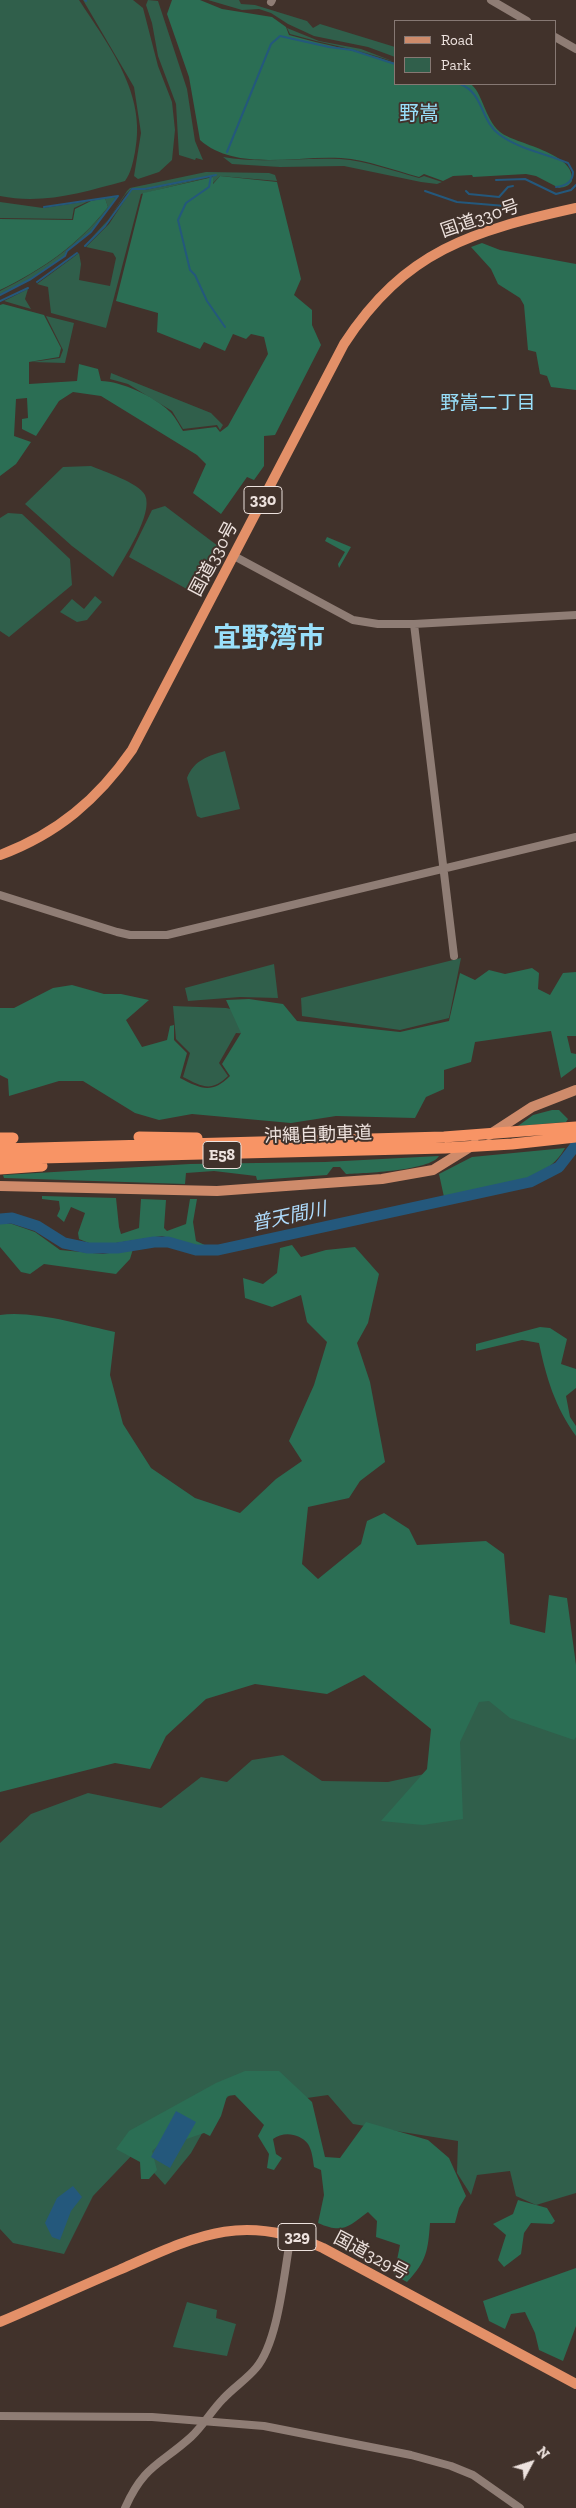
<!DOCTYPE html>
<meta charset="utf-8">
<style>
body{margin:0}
#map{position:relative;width:576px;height:2508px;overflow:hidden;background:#41322b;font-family:"Zilla Slab",serif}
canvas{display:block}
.legend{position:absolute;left:394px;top:20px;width:162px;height:65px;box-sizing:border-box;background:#41322b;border:1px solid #867873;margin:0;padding:6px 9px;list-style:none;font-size:15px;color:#ede2de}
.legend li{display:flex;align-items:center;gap:10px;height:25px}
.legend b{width:25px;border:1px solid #867873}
.north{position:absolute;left:506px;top:2438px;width:50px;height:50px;-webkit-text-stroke:4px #41322b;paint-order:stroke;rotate:50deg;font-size:14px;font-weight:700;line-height:20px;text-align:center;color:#ede2de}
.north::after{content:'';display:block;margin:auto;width:18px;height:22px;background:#ede2de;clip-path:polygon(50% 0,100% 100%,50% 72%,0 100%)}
</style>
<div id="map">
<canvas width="576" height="2508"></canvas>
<ul class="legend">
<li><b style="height:6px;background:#ce8b6b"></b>Road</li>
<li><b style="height:14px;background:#305f4b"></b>Park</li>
</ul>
<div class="north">N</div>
</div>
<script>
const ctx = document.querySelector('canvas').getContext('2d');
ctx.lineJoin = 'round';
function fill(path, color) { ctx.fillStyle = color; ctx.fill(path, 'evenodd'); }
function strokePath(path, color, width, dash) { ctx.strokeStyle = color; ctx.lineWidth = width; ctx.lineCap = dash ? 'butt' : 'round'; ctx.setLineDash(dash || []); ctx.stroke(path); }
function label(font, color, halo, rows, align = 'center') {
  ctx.font = font + ' "Zilla Slab","Noto Sans JP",serif'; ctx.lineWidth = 4; ctx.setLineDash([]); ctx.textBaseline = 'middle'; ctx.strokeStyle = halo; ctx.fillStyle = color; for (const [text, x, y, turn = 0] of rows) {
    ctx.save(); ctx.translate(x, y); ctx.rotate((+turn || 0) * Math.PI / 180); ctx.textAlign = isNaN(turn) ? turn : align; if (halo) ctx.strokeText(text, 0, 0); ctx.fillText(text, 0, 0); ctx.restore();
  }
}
const green = new Path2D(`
 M 0,0 L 79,0 C 109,46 147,94 135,152 C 133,162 131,173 125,181 C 84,192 43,205 0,196 Z
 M 83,0 L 133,0 L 143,8 L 158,66 L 172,102 L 175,130 L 172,160 L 159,172 L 138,179 L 134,176 L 141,133 L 134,87 Z
 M 148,0 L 158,1 L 187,89 L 195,141 L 203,160 L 196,158 L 195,160 L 179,155 L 176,104 L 158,56 L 152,23 L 146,5 Z
 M 208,0 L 239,0 L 241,4 L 255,5 L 307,21 L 313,28 L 320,24 L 395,47 L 395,57 L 368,47 L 314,36 L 288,24 L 271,13 L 259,9 L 242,10 Z
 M 287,28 L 319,41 L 361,49 L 395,62 C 360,50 325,44 290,34 Z
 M 223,157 C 262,164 301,157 340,159 C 367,161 393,171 419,178 L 424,176 L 442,182 L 437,184 L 421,182 L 344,166 L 280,167 L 232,164 Z
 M 206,172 L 269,173 L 275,175 L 277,181 L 220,176 L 213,183 L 213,176 L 216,175 L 145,189 L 132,188 L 125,195 L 104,226 L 86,244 L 108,220 L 127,191 L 130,188 Z
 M 210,177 L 141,194 L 106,328 L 51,313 L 48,287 L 37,284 L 79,253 L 81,264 L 79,280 L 110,286 L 116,258 L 113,253 L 86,247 L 109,224 L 132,189 L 144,190 Z
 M 117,197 L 91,232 L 66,251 L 65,256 L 31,279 L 0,294 L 0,291 C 42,270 79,245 108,207 L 105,198 Z
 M 89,201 L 74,208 L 72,219 L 0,218 L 0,202 L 43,208 Z
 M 28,289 L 25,299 L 31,309 L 4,301 Z
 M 46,316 L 74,323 L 65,363 L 32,362 L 60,358 L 63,350 Z
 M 111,373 L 211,413 L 223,425 L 220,430 L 217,425 L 183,429 L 172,411 L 128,384 L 110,379 Z
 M 91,466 C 103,471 139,483 145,495 C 154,514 123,559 113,577 L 72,546 L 25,504 L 63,467 Z
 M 165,506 L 218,546 L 194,593 L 129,557 L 152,510 Z
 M 8,513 L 22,514 L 70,559 L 72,585 L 9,637 L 0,631 L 0,518 Z
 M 95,596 L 102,602 L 87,620 L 77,622 L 60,612 L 72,599 L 84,609 Z
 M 225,751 L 240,809 L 201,818 L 197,816 L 187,778 C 194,760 208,756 225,751 Z
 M 461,958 L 449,1018 L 400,1030 L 302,1016 L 301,998 Z
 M 274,964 L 278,998 L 240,997 L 188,1001 L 185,988 Z
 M 173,1006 L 226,1008 L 265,1016 L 264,1035 L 236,1033 L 219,1063 L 228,1076 C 211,1093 201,1086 183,1077 L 190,1053 L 176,1039 Z
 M 483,1692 L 576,1709 L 576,2193 L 536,2205 L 516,2196 L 510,2171 L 477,2175 L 471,2195 L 457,2173 L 458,2141 L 353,2124 L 328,2095 L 300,2099 L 252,2077 L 218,2105 L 191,2153 L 165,2185 L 135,2152 L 93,2196 L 64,2254 L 13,2243 L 0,2229 L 0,1843 L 31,1814 L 88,1793 L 161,1808 L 201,1777 L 227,1782 L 252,1760 L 283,1755 L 322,1781 L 388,1782 L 429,1773 Z
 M 187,2302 L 217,2310 L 216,2318 L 236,2324 L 227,2356 L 173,2347 Z`);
const forest = new Path2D(`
 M 172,0 L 200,0 L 222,9 L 272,17 L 286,27 L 289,35 C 324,45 360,51 395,63 L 395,84 L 470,84 C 482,90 484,118 500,132 C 514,144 576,152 572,181 C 569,186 565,187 559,188 L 536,176 L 526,174 L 473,177 L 472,175 L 453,176 L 443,181 L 424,174 L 419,177 C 393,170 368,160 341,158 C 296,155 236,172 200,140 L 189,77 L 167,14 Z
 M 220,176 L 277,182 L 301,279 L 294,295 L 312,310 L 312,325 L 321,345 L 275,435 L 264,436 L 264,466 L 254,480 L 247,477 L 221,514 L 193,493 L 206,464 L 197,455 L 101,396 L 73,392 L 59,401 L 36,436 L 22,429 L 22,419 L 28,418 L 27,398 L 16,399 L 14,436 L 31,442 L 16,464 L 0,476 L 0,305 L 3,304 L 44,315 L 61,348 L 59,357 L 29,362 L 29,384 L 77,381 L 79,364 L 98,369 L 101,381 C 121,381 155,397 169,411 C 175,416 179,425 183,431 L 216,427 L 220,432 L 228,426 L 268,354 L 264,337 L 251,334 L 246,339 L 233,334 L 225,351 L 204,342 L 200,349 L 157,332 L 158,313 L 116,301 L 143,193 L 213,177 L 213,184 Z
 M 105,198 L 108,207 C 79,244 42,270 0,290 L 0,219 L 73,220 L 75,209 L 91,201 Z
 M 482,243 L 500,250 L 576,264 L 576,390 L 551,387 L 547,376 L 540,374 L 536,352 L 528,350 L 524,305 L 520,298 L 498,284 L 491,269 L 471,247 Z
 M 327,537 L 351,547 L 339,568 L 338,564 L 345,552 L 325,541 Z
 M 532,968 L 539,973 L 538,989 L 550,995 L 563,973 L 576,972 L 576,1036 L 567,1036 L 571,1053 L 576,1054 L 576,1067 L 561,1078 L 551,1031 L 475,1042 L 471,1062 L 444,1070 L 444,1089 L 426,1097 L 415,1118 L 336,1116 L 291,1123 L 192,1114 L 159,1120 L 135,1113 L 83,1081 L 59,1081 L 9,1096 L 8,1079 L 0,1075 L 0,1008 L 14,1008 L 53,988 L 72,985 L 104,994 L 121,994 L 149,1000 L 126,1020 L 142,1047 L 167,1040 L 170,1026 L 174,1025 L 174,1040 L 187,1053 L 180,1078 C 201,1089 212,1094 230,1076 L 222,1064 L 241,1033 L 226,1000 L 249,999 L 283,1004 L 297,1021 L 400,1032 L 449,1021 L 460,973 L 475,980 L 489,970 L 505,974 Z
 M 552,1110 L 559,1110 L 568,1119 L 566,1122 L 518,1126 L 533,1115 Z
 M 565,1148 C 544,1187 484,1189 444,1197 L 439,1174 L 472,1157 Z
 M 439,1156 C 430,1171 364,1173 346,1174 L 340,1167 L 333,1167 L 327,1175 L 257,1180 L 256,1176 L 214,1171 L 186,1173 L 185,1184 L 4,1178 L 3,1175 L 190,1164 L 325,1162 Z
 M 42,1196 L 116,1198 L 119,1227 L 121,1234 L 139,1228 L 141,1199 L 166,1200 L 164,1228 L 167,1231 L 186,1224 L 190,1199 L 197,1199 L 193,1222 L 196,1241 L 207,1246 L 206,1248 L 162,1236 L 96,1246 L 79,1239 L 78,1233 L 85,1213 L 71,1207 L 64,1222 L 57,1216 L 60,1209 L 59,1201 L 42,1199 Z
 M 0,1223 L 12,1224 L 35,1232 L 60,1250 L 103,1254 L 133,1249 L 130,1259 L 116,1274 L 44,1264 L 30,1274 L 21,1272 L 0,1247 Z
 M 292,1245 L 301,1257 L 326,1250 L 355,1247 L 379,1274 L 368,1323 L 357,1343 L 370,1382 L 385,1462 L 360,1481 L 349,1498 L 308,1507 L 302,1564 L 318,1579 L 361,1544 L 367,1521 L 384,1513 L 409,1529 L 417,1545 L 486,1541 L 504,1554 L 510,1624 L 545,1633 L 549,1595 L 567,1598 L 576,1665 L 576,1737 L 574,1740 L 510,1718 L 489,1701 L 479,1702 L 460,1742 L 463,1819 L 423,1825 L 381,1821 L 427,1769 L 431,1729 L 364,1675 L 327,1694 L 255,1684 L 206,1699 L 166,1736 L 150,1769 L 115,1763 L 0,1792 L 0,1315 C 32,1310 83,1325 115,1332 L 110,1375 L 123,1424 L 151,1468 L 195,1498 L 240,1513 L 276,1479 L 302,1461 L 289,1441 L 314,1385 L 327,1342 L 307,1322 L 301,1295 L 272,1307 L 245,1298 L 243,1278 L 263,1284 L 277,1273 L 280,1248 Z
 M 540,1327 L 550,1328 L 567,1339 L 561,1364 L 576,1369 L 576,1388 L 566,1396 L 570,1417 L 576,1426 L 576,1436 C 555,1407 546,1377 539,1343 L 522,1340 L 476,1351 L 476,1344 Z
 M 245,2071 L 279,2071 L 312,2102 L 325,2157 L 340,2158 L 366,2122 L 428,2140 L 449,2158 L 466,2196 L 459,2208 L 455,2223 L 430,2223 C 428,2250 427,2261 407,2282 L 394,2275 L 400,2245 L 376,2237 L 377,2221 L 368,2212 C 348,2227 343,2234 318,2223 L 324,2195 L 321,2170 L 314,2167 C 313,2160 312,2150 308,2144 C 300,2133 283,2131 273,2139 L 276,2154 L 282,2158 L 274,2170 L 267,2168 L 269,2154 L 258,2136 L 264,2125 L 235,2095 L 227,2096 L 221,2116 L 210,2136 L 204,2133 L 178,2142 L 164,2140 L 152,2151 L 157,2170 L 149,2179 L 141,2179 L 140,2162 L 116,2149 L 129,2131 L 216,2083 Z
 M 518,2200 L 547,2208 L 555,2221 L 552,2224 L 531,2223 L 524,2233 L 521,2254 L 504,2267 L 498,2260 L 506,2235 L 493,2224 L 513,2214 Z
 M 576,2268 L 576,2326 L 563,2361 L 539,2350 L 535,2333 L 525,2312 L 511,2314 L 505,2329 L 489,2321 L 483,2301 Z`);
const water = new Path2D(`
 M 176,2111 L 196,2122 L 170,2168 L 151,2157 Z
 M 73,2186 L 82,2197 L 71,2211 L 60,2240 L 52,2237 L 45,2223 L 57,2198 Z`);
const stream = new Path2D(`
 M 85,0 L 86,1
 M 460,84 C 484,93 480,121 500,135 C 519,149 547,154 568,163 L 573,172 C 573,183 565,186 556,187
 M 227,152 L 271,44 L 280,36 L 329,47 L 352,50 L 395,64
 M 211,176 L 209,187 L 186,203 L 178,220 L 190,270 L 195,275 L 207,301 L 225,327
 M 496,180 L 525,179 L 556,194 L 571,190 L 576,185
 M 425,191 L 457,202 L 517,207
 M 466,191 L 469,194 L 499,197 L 508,187 L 513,186
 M 44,207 L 118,196
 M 85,246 L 105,226 L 132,189 L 145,189 L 216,175
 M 37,282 L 77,253
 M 0,295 L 31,279 L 65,256 L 67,251 L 91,232 L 118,196
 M 0,301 L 28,288`);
const river = new Path2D(`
 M 0,1219 L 12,1218 L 37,1226 L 64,1243 L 88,1248 L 117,1248 L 154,1242 L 168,1242 L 196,1250 L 218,1250 L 530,1182 L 559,1167 L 576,1145`);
const tertiary = new Path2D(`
 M 491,0 L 527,21
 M 271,2 L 272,0
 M 555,37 L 576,49
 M 234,556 L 353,620 L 378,624 L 414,624 L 576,615
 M 414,624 L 454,956
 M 0,895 L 117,932 L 130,935 L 167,935 L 576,837
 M 0,2416 L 152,2417 L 264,2426 L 411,2455 L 451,2466 L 473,2475 L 520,2508
 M 125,2508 C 144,2465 160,2465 191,2437 C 203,2426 212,2410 223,2399 C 233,2388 247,2379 256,2368 C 279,2341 284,2271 291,2235`);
const primary = new Path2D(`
 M 489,1135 L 532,1107 L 576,1090
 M 0,1186 L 217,1191 L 382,1179 L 433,1170 L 475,1144`);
const trunk = new Path2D(`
 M 0,855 C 57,834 98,799 132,750 L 344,344 C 405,250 472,231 576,208
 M 0,2322 C 40,2305 79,2287 119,2270 C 194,2237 242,2211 323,2248 L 576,2384`);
const motorway = new Path2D(`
 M 139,1137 L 197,1138
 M 0,1138 L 13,1138
 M 0,1149 L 444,1137 L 576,1127
 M 0,1159 L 445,1148 L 512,1144 L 576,1137
 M 0,1169 L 42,1166`);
const shields = [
 [263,500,38],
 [222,1155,38],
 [297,2237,38]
];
const shieldNames = [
 ["330",263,500],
 ["E58",222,1155],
 ["329",297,2237]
];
const streetNames = [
 ["国道330号",480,219,-19],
 ["国道330号",214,559,-62],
 ["沖縄自動車道",318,1135,-2],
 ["国道329号",371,2256,28]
];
const neighbourhoodNames = [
 ["野嵩二丁目",488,404]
];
const waterNames = [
 ["普天間川",289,1217,-12]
];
const quarterNames = [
 ["野嵩",419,114]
];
const townNames = [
 ["宜野湾市",269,639]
];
fill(green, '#305f4b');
fill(forest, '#2b6e54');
fill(water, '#24587c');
strokePath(stream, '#24587c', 2);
strokePath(river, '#24587c', 11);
strokePath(tertiary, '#8f7d75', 8);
strokePath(primary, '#ce8b6b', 10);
strokePath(trunk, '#e39068', 10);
strokePath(motorway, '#f89465', 11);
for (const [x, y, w] of shields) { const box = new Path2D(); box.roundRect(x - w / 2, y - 13.5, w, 27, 4); ctx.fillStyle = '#41322b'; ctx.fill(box); strokePath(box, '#ede2de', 1); }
label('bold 16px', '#ede2de', null, shieldNames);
label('18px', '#ede2de', '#41322b', streetNames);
label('19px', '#99e0fb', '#41322b', neighbourhoodNames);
label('italic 19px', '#aedbfc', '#41322b', waterNames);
label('20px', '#99e0fb', '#41322b', quarterNames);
label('bold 28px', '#99e0fb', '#41322b', townNames);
</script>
